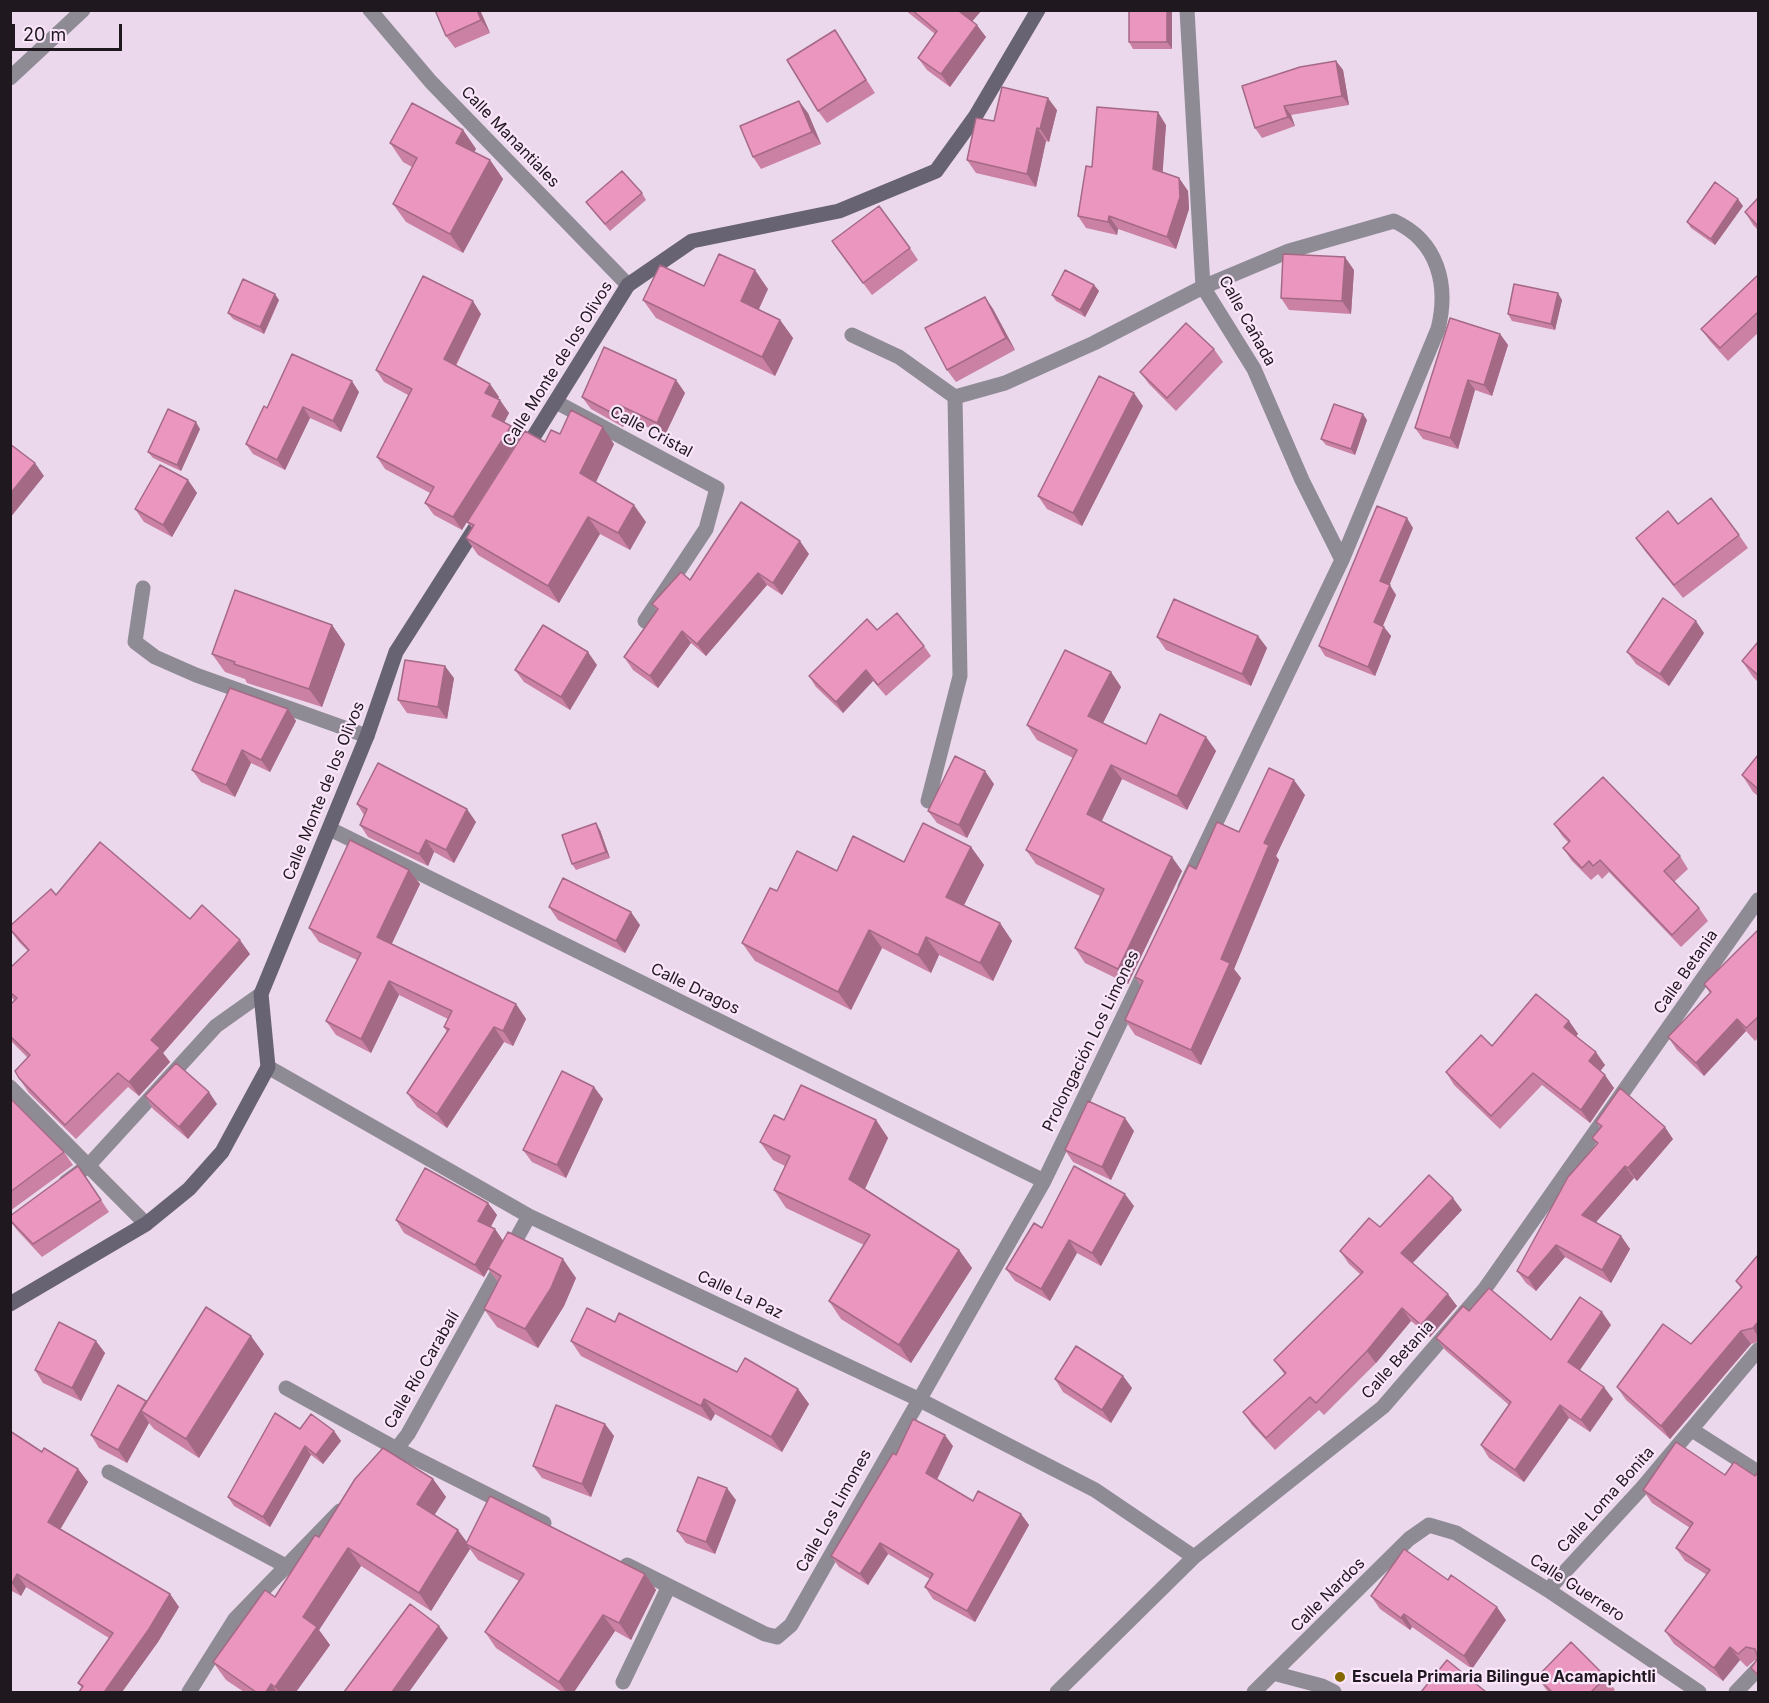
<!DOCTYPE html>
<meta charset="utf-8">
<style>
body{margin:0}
#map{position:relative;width:1769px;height:1703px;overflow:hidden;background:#ecd8ed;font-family:Inter,sans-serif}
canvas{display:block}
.frame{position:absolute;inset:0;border:12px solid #1f181f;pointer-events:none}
.scale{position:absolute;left:12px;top:24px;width:110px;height:27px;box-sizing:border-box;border:3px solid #1f181f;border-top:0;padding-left:8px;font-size:18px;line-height:21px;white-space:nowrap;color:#1f181f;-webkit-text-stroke:4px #fae5fa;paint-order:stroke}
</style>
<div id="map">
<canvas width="1769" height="1703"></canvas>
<div class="frame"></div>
<div class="scale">20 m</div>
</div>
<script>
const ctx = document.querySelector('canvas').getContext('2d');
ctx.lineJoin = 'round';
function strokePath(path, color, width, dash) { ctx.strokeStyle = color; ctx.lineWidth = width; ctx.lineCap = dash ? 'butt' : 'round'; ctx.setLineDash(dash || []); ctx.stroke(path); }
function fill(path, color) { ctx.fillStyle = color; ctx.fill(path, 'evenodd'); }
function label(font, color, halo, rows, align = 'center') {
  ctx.font = font + ' Inter,sans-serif'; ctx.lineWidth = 4.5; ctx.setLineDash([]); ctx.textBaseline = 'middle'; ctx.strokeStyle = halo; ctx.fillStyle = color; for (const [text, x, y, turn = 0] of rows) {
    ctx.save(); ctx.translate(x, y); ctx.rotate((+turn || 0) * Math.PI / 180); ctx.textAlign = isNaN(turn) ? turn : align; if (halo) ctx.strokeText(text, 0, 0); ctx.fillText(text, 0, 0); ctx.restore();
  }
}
const street = new Path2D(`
 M 370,10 L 431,82 L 628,285
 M 1187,10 L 1203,287 L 1254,369 L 1302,480 L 1342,560
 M 10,78 L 83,10
 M 852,335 L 899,357 L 955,397 L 1005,383 L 1094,343 L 1203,287 L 1289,251 L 1394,221 C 1438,241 1449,285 1438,329 L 1342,560 L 1185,887
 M 556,402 L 717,488 L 706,529 L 645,621
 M 143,588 L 135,642 L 155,657 L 196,675 L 367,736
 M 928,801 L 960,676 L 955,397
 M 330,829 L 1044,1181
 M 268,1067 L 529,1216 L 918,1399 L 1095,1490 L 1194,1557
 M 10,1087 L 146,1224
 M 66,1182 L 89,1165 L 216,1026 L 261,994
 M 286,1388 L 397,1449 L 544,1523
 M 1692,1430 L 1758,1472
 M 391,1456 L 408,1434 L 529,1216
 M 109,1472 L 286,1566
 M 627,1565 L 765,1634 L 777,1637 L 791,1625 L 1044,1181 L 1148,965
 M 1548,1590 L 1642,1488 L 1758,1350
 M 1273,1673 L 1322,1686 L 1334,1692
 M 623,1682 L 669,1586
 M 189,1692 L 235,1619 L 340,1511
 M 1057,1692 L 1194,1557 L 1383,1407 L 1484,1290 L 1758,900
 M 1254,1692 L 1409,1539 L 1429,1525 L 1456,1533 L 1548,1590 L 1699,1692
 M 1736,1692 L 1758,1669`);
const secondary = new Path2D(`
 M 524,452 L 628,285 L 692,241 L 839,211 L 936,171 L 975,117 L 1038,10
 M 10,1304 L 146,1224 L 189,1189 L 222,1152 L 268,1067 L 261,994 L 367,736 L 396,652 L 479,522`);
const wall = new Path2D(`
 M 480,10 L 490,33 L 455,48 L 446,36 Z
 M 905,10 L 982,10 L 972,21 L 986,37 L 950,87 L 927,70 L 918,58 L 935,34 Z
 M 1129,10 L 1172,10 L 1172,49 L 1133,49 L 1129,42 Z
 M 843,43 L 875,93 L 827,123 L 818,111 Z
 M 1336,61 L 1343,70 L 1349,105 L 1291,115 L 1295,126 L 1262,138 L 1255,128 Z
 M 1057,110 L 1049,142 L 1046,141 L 1036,187 L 976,173 L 967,160 L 994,121 Z
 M 808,113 L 821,144 L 761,169 L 753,157 Z
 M 1166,125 L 1162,172 L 1179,178 L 1188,191 L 1189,209 L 1176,249 L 1118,229 L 1117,235 L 1086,228 L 1078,216 L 1092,167 Z
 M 463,130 L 476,149 L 474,152 L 490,160 L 503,179 L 463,253 L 406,222 L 393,204 L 412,167 L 403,162 L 390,143 Z
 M 642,193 L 646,200 L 610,231 L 586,202 Z
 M 1758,198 L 1758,230 L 1753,225 L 1745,212 Z
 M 1743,206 L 1715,245 L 1691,228 L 1687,222 Z
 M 910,248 L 918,260 L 872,295 L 841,254 Z
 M 1354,270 L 1351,314 L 1289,310 L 1281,298 Z
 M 1758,275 L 1758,333 L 1728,361 L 1710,341 L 1701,329 Z
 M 1094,285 L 1099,291 L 1085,317 L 1056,301 L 1052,295 Z
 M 704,286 L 768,289 L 758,310 L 780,320 L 793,338 L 775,376 L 656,318 L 643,300 Z
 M 985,297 L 993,309 L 1015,350 L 956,382 L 947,370 Z
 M 279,300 L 264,334 L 233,319 L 228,313 Z
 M 1562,300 L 1555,330 L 1512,321 L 1508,314 Z
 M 481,314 L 456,366 L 490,384 L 499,397 L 498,399 L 509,413 L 504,422 L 462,530 L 434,515 L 425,503 L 430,493 L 385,469 L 377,457 L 408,395 L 384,382 L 376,370 Z
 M 1500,334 L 1508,345 L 1492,396 L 1475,390 L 1458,449 L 1423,439 L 1415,428 Z
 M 1214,349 L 1223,362 L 1176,411 L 1149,384 L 1140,372 Z
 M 676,380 L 685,393 L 665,435 L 627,418 L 623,427 L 591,409 L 582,397 Z
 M 359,392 L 341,432 L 310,418 L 285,470 L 253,454 L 246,444 L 267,408 Z
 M 1143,406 L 1082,526 L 1047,509 L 1038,496 Z
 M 1367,420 L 1355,455 L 1326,445 L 1321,439 Z
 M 200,429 L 181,471 L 153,458 L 148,452 Z
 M 560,434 L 614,444 L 596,482 L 646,522 L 630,550 L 600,534 L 559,603 L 478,555 L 466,538 L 472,528 L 467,522 L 545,442 Z
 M 188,480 L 197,493 L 172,537 L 144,522 L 135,509 Z
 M 1413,528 L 1389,585 L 1396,595 L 1383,626 L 1391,636 L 1375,676 L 1325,656 L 1319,646 Z
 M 1739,535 L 1748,548 L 1683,598 L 1645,551 L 1636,538 Z
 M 809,554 L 782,595 L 767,585 L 706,656 L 691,643 L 658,688 L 633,670 L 624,657 L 657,611 L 652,604 L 690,580 Z
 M 332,625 L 345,644 L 322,707 L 247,683 L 245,679 L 225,672 L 212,654 Z
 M 1704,633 L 1669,686 L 1636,664 L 1627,652 Z
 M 1258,636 L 1267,648 L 1251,686 L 1166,650 L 1157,637 Z
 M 1758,642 L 1758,682 L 1753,677 L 1742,661 Z
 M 924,646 L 931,656 L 886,696 L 873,681 L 843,713 L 816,687 L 809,676 Z
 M 597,665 L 570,710 L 524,682 L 515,670 Z
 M 1111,672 L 1121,687 L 1103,723 L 1146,744 L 1206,737 L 1216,751 L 1187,810 L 1122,779 L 1101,821 L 1182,871 L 1128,984 L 1085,963 L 1075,948 L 1100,896 L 1036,864 L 1026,850 L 1073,758 L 1037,740 L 1027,725 Z
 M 454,678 L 447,719 L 407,713 L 398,700 Z
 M 288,709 L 296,721 L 270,772 L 251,763 L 235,797 L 201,782 L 192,770 Z
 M 1758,755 L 1758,796 L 1753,792 L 1742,775 Z
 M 994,784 L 967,838 L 937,823 L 928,811 Z
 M 1305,795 L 1276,856 L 1279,860 L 1234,969 L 1241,978 L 1201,1065 L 1135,1035 L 1125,1020 L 1141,986 L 1135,977 L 1196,869 L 1239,832 Z
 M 357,804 L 476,822 L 454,863 L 434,852 L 428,866 L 368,837 L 360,825 L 364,815 Z
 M 1554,824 L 1680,856 L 1688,869 L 1674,882 L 1699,908 L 1708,921 L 1681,947 L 1609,872 L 1602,879 L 1598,874 L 1591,880 L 1572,861 L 1563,848 L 1569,843 L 1563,837 Z
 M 600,830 L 610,858 L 576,870 L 572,864 Z
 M 971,847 L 984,865 L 964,905 L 1000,923 L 1012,941 L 993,981 L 939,955 L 931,973 L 882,948 L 851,1010 L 755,961 L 742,943 L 777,891 L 837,871 L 904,862 Z
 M 409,870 L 420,884 L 391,944 L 516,1004 L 526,1019 L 513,1046 L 504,1042 L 447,1128 L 417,1107 L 407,1093 L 447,1032 L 444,1027 L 448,1019 L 399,995 L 371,1053 L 336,1035 L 326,1021 L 357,960 L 319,942 L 309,928 Z
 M 56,895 L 190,919 L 250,954 L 163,1053 L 170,1062 L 139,1096 L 128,1087 L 76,1139 L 29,1093 L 19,1078 L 28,1058 L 10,1040 L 10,1005 L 15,1001 L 10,996 L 10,968 L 28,951 L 19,942 L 10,930 Z
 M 549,907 L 640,925 L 625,953 L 558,920 Z
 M 1758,930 L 1758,1038 L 1755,1041 L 1746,1031 L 1704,1076 L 1677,1050 L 1668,1037 L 1710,993 L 1704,984 Z
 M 1569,1021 L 1578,1034 L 1576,1036 L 1605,1065 L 1600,1071 L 1614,1088 L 1590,1123 L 1542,1085 L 1500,1129 L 1454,1085 L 1446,1072 L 1492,1046 Z
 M 594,1087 L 603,1099 L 566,1178 L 532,1162 L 523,1150 Z
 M 145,1096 L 217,1104 L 188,1139 L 153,1109 Z
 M 10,1098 L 64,1152 L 73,1165 L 10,1211 Z
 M 784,1120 L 876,1120 L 888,1138 L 865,1189 L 959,1250 L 972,1268 L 911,1363 L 841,1319 L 829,1301 L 864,1245 L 786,1208 L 774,1190 L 785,1166 L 773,1160 L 760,1142 Z
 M 1596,1122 L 1673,1139 L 1637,1181 L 1634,1178 L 1596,1222 L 1621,1236 L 1630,1249 L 1611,1283 L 1565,1257 L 1536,1291 L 1526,1283 L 1517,1271 L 1597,1144 L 1592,1138 L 1600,1128 Z
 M 1134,1131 L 1111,1180 L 1073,1162 L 1065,1150 Z
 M 87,1179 L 109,1212 L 42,1257 L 17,1230 L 10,1221 L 10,1216 Z
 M 488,1203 L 497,1215 L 491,1227 L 495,1229 L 503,1241 L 576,1278 L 564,1306 L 538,1348 L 497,1327 L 484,1309 L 498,1282 L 488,1269 L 484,1277 L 404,1233 L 396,1220 Z
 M 1134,1206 L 1101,1266 L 1077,1253 L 1050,1301 L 1015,1281 L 1006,1269 L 1042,1228 Z
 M 1462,1210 L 1412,1263 L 1457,1306 L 1430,1337 L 1411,1321 L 1376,1363 L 1324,1415 L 1319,1410 L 1275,1450 L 1252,1425 L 1243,1412 L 1285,1375 L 1274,1360 L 1361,1275 L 1349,1264 L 1340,1251 L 1380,1227 Z
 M 1758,1255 L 1758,1342 L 1751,1344 L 1670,1439 L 1626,1400 L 1617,1387 L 1691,1344 L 1741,1288 L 1736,1281 Z
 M 1469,1311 L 1551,1340 L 1611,1325 L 1580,1370 L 1613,1399 L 1590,1432 L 1569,1418 L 1524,1482 L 1489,1458 L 1481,1445 L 1509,1405 L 1445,1350 L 1436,1338 Z
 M 615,1322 L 737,1372 L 798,1389 L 809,1404 L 782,1452 L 715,1414 L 711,1421 L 581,1356 L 571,1341 Z
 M 96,1341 L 105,1353 L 81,1401 L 43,1383 L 35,1370 Z
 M 264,1354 L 199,1458 L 154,1429 L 149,1423 L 127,1463 L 99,1448 L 91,1435 L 147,1402 Z
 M 1123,1376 L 1132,1388 L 1111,1423 L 1063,1392 L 1055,1379 Z
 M 605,1424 L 614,1436 L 591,1497 L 542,1478 L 533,1466 Z
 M 300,1429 L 334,1431 L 341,1441 L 323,1464 L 311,1455 L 270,1527 L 234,1506 L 228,1497 Z
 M 10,1431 L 42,1452 L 78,1469 L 88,1482 L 60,1529 L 170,1594 L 179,1607 L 158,1642 L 122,1692 L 79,1692 L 82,1688 L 78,1683 L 109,1638 L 26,1587 L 21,1596 L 10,1590 Z
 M 953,1446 L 937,1480 L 973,1501 L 1021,1514 L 1029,1525 L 975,1622 L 933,1599 L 925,1587 L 930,1579 L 888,1554 L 868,1585 L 839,1567 L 831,1556 L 896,1455 Z
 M 1758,1472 L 1758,1678 L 1751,1668 L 1757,1660 L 1755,1660 L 1747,1667 L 1740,1660 L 1723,1681 L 1674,1644 L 1665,1631 L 1707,1575 L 1685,1561 L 1676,1548 L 1690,1528 L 1652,1503 L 1643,1490 L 1725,1475 L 1755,1476 Z
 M 433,1479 L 446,1497 L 434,1515 L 467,1542 L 645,1574 L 656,1590 L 631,1640 L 615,1631 L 574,1692 L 562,1692 L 496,1648 L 485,1632 L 519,1581 L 478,1560 L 470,1549 L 431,1611 L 361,1566 L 319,1630 L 330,1645 L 296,1692 L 244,1692 L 226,1680 L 213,1662 L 275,1597 L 319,1537 Z
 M 736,1500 L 715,1554 L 686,1543 L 677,1531 Z
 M 1371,1596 L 1506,1620 L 1472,1669 L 1412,1627 L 1410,1630 L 1380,1609 Z
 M 1537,1677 L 1606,1677 L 1615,1690 L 1612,1692 L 1548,1692 Z`);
const shadedWall = new Path2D(`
 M 477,10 L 480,10 L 490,33 L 481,20 Z
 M 962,10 L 982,10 L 969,25 L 960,12 Z
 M 1167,10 L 1172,10 L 1172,49 L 1167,42 Z
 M 977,25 L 986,37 L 950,87 L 941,74 Z
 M 1336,61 L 1343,70 L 1349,105 L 1342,96 Z
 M 1048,98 L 1057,110 L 1049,142 L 1040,129 Z
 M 799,101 L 808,113 L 821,144 L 812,132 Z
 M 1284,106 L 1291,115 L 1295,126 L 1288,117 Z
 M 1158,112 L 1166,125 L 1162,182 L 1153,169 Z
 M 1037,128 L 1046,141 L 1036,187 L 1027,174 Z
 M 463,130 L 476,149 L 469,161 L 456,143 Z
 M 490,160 L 503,179 L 463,253 L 450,234 Z
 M 1179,178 L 1188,191 L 1189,209 L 1176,249 L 1167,237 Z
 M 1738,199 L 1743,206 L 1715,245 L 1711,239 Z
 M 1109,216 L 1118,229 L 1117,235 L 1108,222 Z
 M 1345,257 L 1354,270 L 1351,314 L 1342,301 Z
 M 755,270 L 768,289 L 754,320 L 741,301 Z
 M 1094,285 L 1099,291 L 1085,317 L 1080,310 Z
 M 1558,293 L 1562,300 L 1555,330 L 1551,324 Z
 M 275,294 L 279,300 L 264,334 L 260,327 Z
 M 985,297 L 993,309 L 1015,350 L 1006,338 Z
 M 473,301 L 481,314 L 452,372 L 444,359 Z
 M 780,320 L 793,338 L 775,376 L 762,357 Z
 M 1500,334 L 1508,345 L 1492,396 L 1484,385 Z
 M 676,380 L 685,393 L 665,435 L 657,423 Z
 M 1468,380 L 1475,390 L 1458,449 L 1450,438 Z
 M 352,381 L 359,392 L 341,432 L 333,421 Z
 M 490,384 L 499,397 L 494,405 L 485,393 Z
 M 1134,393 L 1143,406 L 1082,526 L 1073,513 Z
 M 500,400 L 509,413 L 501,429 L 492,416 Z
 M 619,405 L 627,418 L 623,427 L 614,414 Z
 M 303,407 L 310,418 L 285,470 L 277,460 Z
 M 1363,414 L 1367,420 L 1355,455 L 1351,449 Z
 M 196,422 L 200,429 L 181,471 L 177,465 Z
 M 511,426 L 519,439 L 462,530 L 453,517 Z
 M 603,427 L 614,444 L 592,490 L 580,473 Z
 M 35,463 L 44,476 L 10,518 L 10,494 Z
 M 188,480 L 197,493 L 172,537 L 163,525 Z
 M 634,505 L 646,522 L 630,550 L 618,533 Z
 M 588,517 L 600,534 L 559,603 L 548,586 Z
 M 1407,518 L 1413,528 L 1387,591 L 1380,581 Z
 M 800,541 L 809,554 L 782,595 L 773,583 Z
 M 758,573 L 767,585 L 706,656 L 697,644 Z
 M 1390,585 L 1396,595 L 1380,632 L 1374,622 Z
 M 1696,621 L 1704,633 L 1669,686 L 1660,674 Z
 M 332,625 L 345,644 L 322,707 L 309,689 Z
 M 1384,627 L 1391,636 L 1375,676 L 1368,667 Z
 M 682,631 L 691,643 L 658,688 L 650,676 Z
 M 1258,636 L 1267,648 L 1251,686 L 1242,674 Z
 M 588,652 L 597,665 L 570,710 L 561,697 Z
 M 445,666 L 454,678 L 447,719 L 438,707 Z
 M 866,670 L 873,681 L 843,713 L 836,702 Z
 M 1111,672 L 1121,687 L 1099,731 L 1088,716 Z
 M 288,709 L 296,721 L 270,772 L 261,760 Z
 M 1206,737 L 1216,751 L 1187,810 L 1177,796 Z
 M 242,750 L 251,763 L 235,797 L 226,785 Z
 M 1111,765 L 1122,779 L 1098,829 L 1087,814 Z
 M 985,771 L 994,784 L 967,838 L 959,825 Z
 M 1294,780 L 1305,795 L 1276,856 L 1279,860 L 1234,969 L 1241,978 L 1201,1065 L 1191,1050 L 1221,959 L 1264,843 Z
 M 467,809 L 476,822 L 454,863 L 446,850 Z
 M 596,823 L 600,830 L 610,858 L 606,852 Z
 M 426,840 L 434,852 L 428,866 L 419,854 Z
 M 971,847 L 984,865 L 959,915 L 946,897 Z
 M 1172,857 L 1182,871 L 1128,984 L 1118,969 Z
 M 409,870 L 420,884 L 388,952 L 377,937 Z
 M 631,912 L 640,925 L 625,953 L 616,941 Z
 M 1000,923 L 1012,941 L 993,981 L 980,963 Z
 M 869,930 L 882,948 L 851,1010 L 838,992 Z
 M 926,937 L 939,955 L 931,973 L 918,955 Z
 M 240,940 L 250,954 L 163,1053 L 170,1062 L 139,1096 L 129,1082 L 151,1040 Z
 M 389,981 L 399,995 L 371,1053 L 361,1039 Z
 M 516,1004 L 526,1019 L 513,1046 L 503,1031 Z
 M 1737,1019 L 1746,1031 L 1704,1076 L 1696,1063 Z
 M 1569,1021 L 1578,1034 L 1573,1040 L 1564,1027 Z
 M 494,1027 L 504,1042 L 447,1128 L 437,1114 Z
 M 1596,1052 L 1605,1065 L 1598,1074 L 1589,1061 Z
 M 1605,1075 L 1614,1088 L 1590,1123 L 1581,1110 Z
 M 594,1087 L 603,1099 L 566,1178 L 557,1165 Z
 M 209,1092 L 217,1104 L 188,1139 L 179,1127 Z
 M 1125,1118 L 1134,1131 L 1111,1180 L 1102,1167 Z
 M 876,1120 L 888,1138 L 861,1197 L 849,1179 Z
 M 1665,1127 L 1673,1139 L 1637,1181 L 1628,1168 Z
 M 1625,1166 L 1634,1178 L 1591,1228 L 1582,1215 Z
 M 1125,1194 L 1134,1206 L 1101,1266 L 1092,1253 Z
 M 1453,1198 L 1462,1210 L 1410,1266 L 1401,1253 Z
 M 488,1203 L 497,1215 L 487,1233 L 478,1221 Z
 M 495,1229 L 504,1242 L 484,1277 L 475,1265 Z
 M 1621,1236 L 1630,1249 L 1611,1283 L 1602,1270 Z
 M 1069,1240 L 1077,1253 L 1050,1301 L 1041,1289 Z
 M 1556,1245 L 1565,1257 L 1536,1291 L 1528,1278 Z
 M 959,1250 L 972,1268 L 911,1363 L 899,1345 Z
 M 563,1259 L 576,1278 L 564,1306 L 538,1348 L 525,1329 Z
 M 1448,1294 L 1457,1306 L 1430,1337 L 1421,1325 Z
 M 1402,1308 L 1411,1321 L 1376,1363 L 1367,1351 Z
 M 1602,1312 L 1611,1325 L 1577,1374 L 1568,1362 Z
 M 1758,1322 L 1758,1337 L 1753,1328 Z
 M 1741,1331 L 1751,1344 L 1670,1439 L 1661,1426 Z
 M 251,1336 L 264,1354 L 199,1458 L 186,1439 Z
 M 96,1341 L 105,1353 L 81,1401 L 72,1388 Z
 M 1123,1376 L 1132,1388 L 1111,1423 L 1102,1410 Z
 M 1604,1387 L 1613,1399 L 1590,1432 L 1581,1420 Z
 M 798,1389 L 809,1404 L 782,1452 L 771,1437 Z
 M 704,1399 L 715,1414 L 711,1421 L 701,1406 Z
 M 146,1401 L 155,1413 L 141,1411 L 149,1423 L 127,1463 L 118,1450 Z
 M 1560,1405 L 1569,1418 L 1524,1482 L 1515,1470 Z
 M 605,1424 L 614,1436 L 591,1497 L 582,1484 Z
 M 334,1431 L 341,1441 L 323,1464 L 316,1455 Z
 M 945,1435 L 953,1446 L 934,1485 L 926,1473 Z
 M 305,1446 L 311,1455 L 270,1527 L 263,1517 Z
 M 78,1469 L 88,1482 L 57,1535 L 48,1522 Z
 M 433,1479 L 446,1497 L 430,1522 L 417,1504 Z
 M 727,1488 L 736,1500 L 715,1554 L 706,1542 Z
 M 1021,1514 L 1029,1525 L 975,1622 L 967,1611 Z
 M 458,1530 L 469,1545 L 466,1544 L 470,1549 L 431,1611 L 419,1593 Z
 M 880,1543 L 888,1554 L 868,1585 L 860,1574 Z
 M 348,1548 L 361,1566 L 319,1630 L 330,1645 L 296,1692 L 279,1692 L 275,1687 L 303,1617 Z
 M 17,1574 L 26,1587 L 21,1596 L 12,1583 Z
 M 645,1574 L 656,1590 L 631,1640 L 619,1623 Z
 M 170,1594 L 179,1607 L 158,1642 L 122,1692 L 105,1692 L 105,1691 Z
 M 1497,1607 L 1506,1620 L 1472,1669 L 1464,1656 Z
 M 1404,1614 L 1412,1627 L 1410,1630 L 1401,1618 Z
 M 603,1615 L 615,1631 L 574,1692 L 566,1692 L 559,1682 Z
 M 439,1626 L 448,1638 L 409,1692 L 392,1692 Z
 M 1730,1647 L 1740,1660 L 1723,1681 L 1714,1668 Z
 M 271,1684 L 277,1692 L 266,1692 Z`);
const building = new Path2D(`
 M 435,10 L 477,10 L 481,20 L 446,36 Z
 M 912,10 L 962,10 L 960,12 L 977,25 L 941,74 L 918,58 L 937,31 Z
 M 1129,10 L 1167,10 L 1167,42 L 1129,42 Z
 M 835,30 L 866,80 L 818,111 L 787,60 Z
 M 1336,61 L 1342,96 L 1284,106 L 1288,117 L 1255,128 L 1242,86 L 1300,67 Z
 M 1002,87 L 1048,98 L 1040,129 L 1037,128 L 1027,174 L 967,160 L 976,118 L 994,121 Z
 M 799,101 L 812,132 L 753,157 L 740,126 Z
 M 412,103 L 463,130 L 456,143 L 490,160 L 450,234 L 393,204 L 417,158 L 390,143 Z
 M 1097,107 L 1158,112 L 1153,169 L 1179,178 L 1180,197 L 1167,237 L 1109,216 L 1108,222 L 1078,216 L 1086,166 L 1092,167 Z
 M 622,171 L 642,193 L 605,224 L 586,202 Z
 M 1715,182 L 1738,199 L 1711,239 L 1687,222 Z
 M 1758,198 L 1758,226 L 1745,212 Z
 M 879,206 L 910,248 L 863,283 L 832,241 Z
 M 719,254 L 755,270 L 741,301 L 780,320 L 762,357 L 643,300 L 660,265 L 704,286 Z
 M 1283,254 L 1345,257 L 1342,301 L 1281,298 Z
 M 1065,270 L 1094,285 L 1080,310 L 1052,295 Z
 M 1758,275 L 1758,312 L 1720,348 L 1701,329 Z
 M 423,276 L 473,301 L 444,359 L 490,384 L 485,393 L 500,400 L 492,416 L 511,426 L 453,517 L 425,503 L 434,487 L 377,457 L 412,389 L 376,370 Z
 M 243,279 L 275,294 L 260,327 L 228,313 Z
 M 1514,284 L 1558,293 L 1551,324 L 1508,314 Z
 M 985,297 L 1006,338 L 947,370 L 925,328 Z
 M 1450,318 L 1500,334 L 1484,385 L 1468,380 L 1450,438 L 1415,428 Z
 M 1186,323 L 1214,349 L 1167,398 L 1140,372 Z
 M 604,347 L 676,380 L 657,423 L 619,405 L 614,414 L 582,397 Z
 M 292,354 L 352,381 L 333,421 L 303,407 L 277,460 L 246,444 L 264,406 L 267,408 Z
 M 1099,376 L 1134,393 L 1073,513 L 1038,496 Z
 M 1334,404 L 1363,414 L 1351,449 L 1321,439 Z
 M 168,409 L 196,422 L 177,465 L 148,452 Z
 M 571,410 L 603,427 L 580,473 L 634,505 L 618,533 L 588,517 L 548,586 L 466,538 L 474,525 L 467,522 L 525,431 L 545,442 L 551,430 L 560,434 Z
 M 10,444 L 35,463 L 10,494 Z
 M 160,465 L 188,480 L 163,525 L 135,509 Z
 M 1711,498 L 1739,535 L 1674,585 L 1636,538 L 1668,511 L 1678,524 Z
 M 741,502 L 800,541 L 773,583 L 758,573 L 697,644 L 682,631 L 650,676 L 624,657 L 658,609 L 652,604 L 681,572 L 690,580 Z
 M 1377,506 L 1407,518 L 1380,581 L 1390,585 L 1374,622 L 1384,627 L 1368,667 L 1319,646 Z
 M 235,590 L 332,625 L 309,689 L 234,664 L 235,662 L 212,654 Z
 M 1663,598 L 1696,621 L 1660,674 L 1627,652 Z
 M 1174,599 L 1258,636 L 1242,674 L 1157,637 Z
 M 897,613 L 924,646 L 878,685 L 866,670 L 836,702 L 809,676 L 867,619 L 877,630 Z
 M 543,625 L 588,652 L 561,697 L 515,670 Z
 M 1758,642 L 1758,675 L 1742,661 Z
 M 1065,650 L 1111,672 L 1088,716 L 1146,744 L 1160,714 L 1206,737 L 1177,796 L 1111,765 L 1087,814 L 1172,857 L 1118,969 L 1075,948 L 1104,889 L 1026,850 L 1077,750 L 1027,725 Z
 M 405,660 L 445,666 L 438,707 L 398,700 Z
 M 230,688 L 288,709 L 261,760 L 242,750 L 226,785 L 192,770 Z
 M 1758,755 L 1758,789 L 1742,775 Z
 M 955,756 L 985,771 L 959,825 L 928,811 Z
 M 378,763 L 467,809 L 446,850 L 426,840 L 419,854 L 360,825 L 367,809 L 357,804 Z
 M 1269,768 L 1294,780 L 1264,843 L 1269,845 L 1221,959 L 1230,963 L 1191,1050 L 1125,1020 L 1143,981 L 1135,977 L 1189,865 L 1196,869 L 1217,822 L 1239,832 Z
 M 1603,777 L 1680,856 L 1664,871 L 1699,908 L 1672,935 L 1600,860 L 1593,866 L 1589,861 L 1582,868 L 1563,848 L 1570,841 L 1554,824 Z
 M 596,823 L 606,852 L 572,864 L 562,835 Z
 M 923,823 L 971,847 L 946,897 L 1000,923 L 980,963 L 926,937 L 918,955 L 869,930 L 838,992 L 742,943 L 770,888 L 777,891 L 797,851 L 837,871 L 853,836 L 904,862 Z
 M 350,840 L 409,870 L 377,937 L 516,1004 L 503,1031 L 494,1027 L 437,1114 L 407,1093 L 449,1029 L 444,1027 L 452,1011 L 389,981 L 361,1039 L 326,1021 L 361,953 L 309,928 Z
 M 100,842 L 190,919 L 202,905 L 240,940 L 151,1040 L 160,1048 L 129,1082 L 118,1073 L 65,1125 L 19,1078 L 15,1071 L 30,1055 L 10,1036 L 10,1005 L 17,998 L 10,992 L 10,968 L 29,950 L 10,929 L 10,926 L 51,889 L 56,895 Z
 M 563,878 L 631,912 L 616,941 L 549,907 Z
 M 1758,930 L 1758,1017 L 1746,1028 L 1737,1019 L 1696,1063 L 1668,1037 L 1711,992 L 1704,984 Z
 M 1536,994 L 1569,1021 L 1564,1027 L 1596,1052 L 1589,1061 L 1605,1075 L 1581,1110 L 1533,1073 L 1491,1116 L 1446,1072 L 1481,1035 L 1492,1046 Z
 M 176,1063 L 209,1092 L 179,1127 L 145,1096 Z
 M 562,1071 L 594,1087 L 557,1165 L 523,1150 Z
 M 801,1085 L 876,1120 L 849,1179 L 959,1250 L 899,1345 L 829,1301 L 870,1235 L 774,1190 L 790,1156 L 760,1142 L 774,1115 L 784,1120 Z
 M 1620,1088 L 1665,1127 L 1628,1168 L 1625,1166 L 1582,1215 L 1621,1236 L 1602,1270 L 1556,1245 L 1528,1278 L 1517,1271 L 1568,1177 L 1598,1143 L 1592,1138 L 1602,1126 L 1596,1122 Z
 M 10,1098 L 64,1152 L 10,1192 Z
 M 1088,1101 L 1125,1118 L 1102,1167 L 1065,1150 Z
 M 78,1166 L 101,1200 L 33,1244 L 10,1220 L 10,1216 Z
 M 1074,1166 L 1125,1194 L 1092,1253 L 1069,1240 L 1041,1289 L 1006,1269 L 1034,1223 L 1042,1228 Z
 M 425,1168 L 488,1203 L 478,1221 L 495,1229 L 475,1265 L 396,1220 Z
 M 1429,1175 L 1453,1198 L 1401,1253 L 1448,1294 L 1421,1325 L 1402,1308 L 1367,1351 L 1316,1403 L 1310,1397 L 1266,1438 L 1243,1412 L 1286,1373 L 1274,1360 L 1363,1272 L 1340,1251 L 1369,1218 L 1380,1227 Z
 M 508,1232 L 563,1259 L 551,1288 L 525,1329 L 484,1309 L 501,1276 L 488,1268 Z
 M 1758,1255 L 1758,1322 L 1753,1328 L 1741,1331 L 1661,1426 L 1617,1387 L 1663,1324 L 1691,1344 L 1742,1287 L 1736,1281 Z
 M 1489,1288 L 1551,1340 L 1580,1297 L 1602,1312 L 1568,1362 L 1604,1387 L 1581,1420 L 1560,1405 L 1515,1470 L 1481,1445 L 1511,1402 L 1436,1338 L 1463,1306 L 1469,1311 Z
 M 206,1307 L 251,1336 L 186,1439 L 141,1411 Z
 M 587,1308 L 615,1322 L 619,1313 L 737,1372 L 745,1358 L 798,1389 L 771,1437 L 704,1399 L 701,1406 L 571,1341 Z
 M 59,1322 L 96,1341 L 72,1388 L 35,1370 Z
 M 1076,1346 L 1123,1376 L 1102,1410 L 1055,1379 Z
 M 118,1385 L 146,1401 L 118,1450 L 91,1435 Z
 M 556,1405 L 605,1424 L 582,1484 L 533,1466 Z
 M 275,1413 L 300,1429 L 311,1414 L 334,1431 L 316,1455 L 305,1446 L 263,1517 L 228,1497 Z
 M 913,1419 L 945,1435 L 926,1473 L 973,1501 L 978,1491 L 1021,1514 L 967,1611 L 925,1587 L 933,1574 L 880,1543 L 860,1574 L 831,1556 L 893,1453 L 896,1455 Z
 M 10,1431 L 42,1452 L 44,1448 L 78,1469 L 48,1522 L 170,1594 L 149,1629 L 105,1691 L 106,1692 L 79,1692 L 83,1686 L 78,1683 L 113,1633 L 17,1574 L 12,1583 L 10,1582 Z
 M 1676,1442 L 1725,1475 L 1734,1462 L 1755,1476 L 1758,1472 L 1758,1658 L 1755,1649 L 1746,1647 L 1738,1654 L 1730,1647 L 1714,1668 L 1665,1631 L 1710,1570 L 1676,1548 L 1693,1523 L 1643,1490 Z
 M 383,1448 L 433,1479 L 417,1504 L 458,1530 L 419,1593 L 348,1548 L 303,1617 L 317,1627 L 275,1687 L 271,1684 L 266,1692 L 256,1692 L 213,1662 L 265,1590 L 275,1597 L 315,1535 L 319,1537 L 355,1479 Z
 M 698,1477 L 727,1488 L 706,1542 L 677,1531 Z
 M 490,1496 L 645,1574 L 619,1623 L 603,1615 L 559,1682 L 485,1632 L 524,1574 L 466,1544 Z
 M 1404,1549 L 1448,1580 L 1451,1575 L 1497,1607 L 1464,1656 L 1404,1614 L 1401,1618 L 1371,1596 Z
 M 410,1604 L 439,1626 L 392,1692 L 344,1692 Z
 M 1571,1642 L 1606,1677 L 1591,1692 L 1552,1692 L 1537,1677 Z
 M 1758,1658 L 1758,1675 L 1751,1668 Z
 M 1447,1660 L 1486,1692 L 1421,1692 Z`);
const markers = [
 [1340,1677,6,"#846700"]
];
const streetNames = [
 ["Calle Manantiales",510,137,46],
 ["Calle Cañada",1247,321,61],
 ["Calle Monte de los Olivos",558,364,-58],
 ["Calle Cristal",651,432,28],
 ["Calle Monte de los Olivos",324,791,-68],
 ["Calle Betania",1686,972,-55],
 ["Calle Dragos",695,989,26],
 ["Prolongación Los Limones",1091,1041,-64],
 ["Calle La Paz",740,1295,25],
 ["Calle Betania",1398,1360,-48],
 ["Calle Río Carabalí",422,1370,-60],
 ["Calle Loma Bonita",1606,1500,-48],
 ["Calle Los Limones",834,1511,-61],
 ["Calle Guerrero",1577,1588,33],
 ["Calle Nardos",1328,1595,-45]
];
const poiNames = [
 ["Escuela Primaria Bilingue Acamapichtli",1352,1677]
];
strokePath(street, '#8e8b95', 15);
strokePath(secondary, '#676372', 15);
fill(wall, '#ca81a3');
fill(shadedWall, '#a46985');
fill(building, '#eb96be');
strokePath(building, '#a46985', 1.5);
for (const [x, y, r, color] of markers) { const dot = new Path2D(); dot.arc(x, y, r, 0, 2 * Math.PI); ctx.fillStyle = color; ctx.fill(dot); strokePath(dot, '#fae5fa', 2); }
label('16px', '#1f181f', '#fae5fa', streetNames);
label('bold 16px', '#1f181f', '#fae5fa', poiNames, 'left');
</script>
